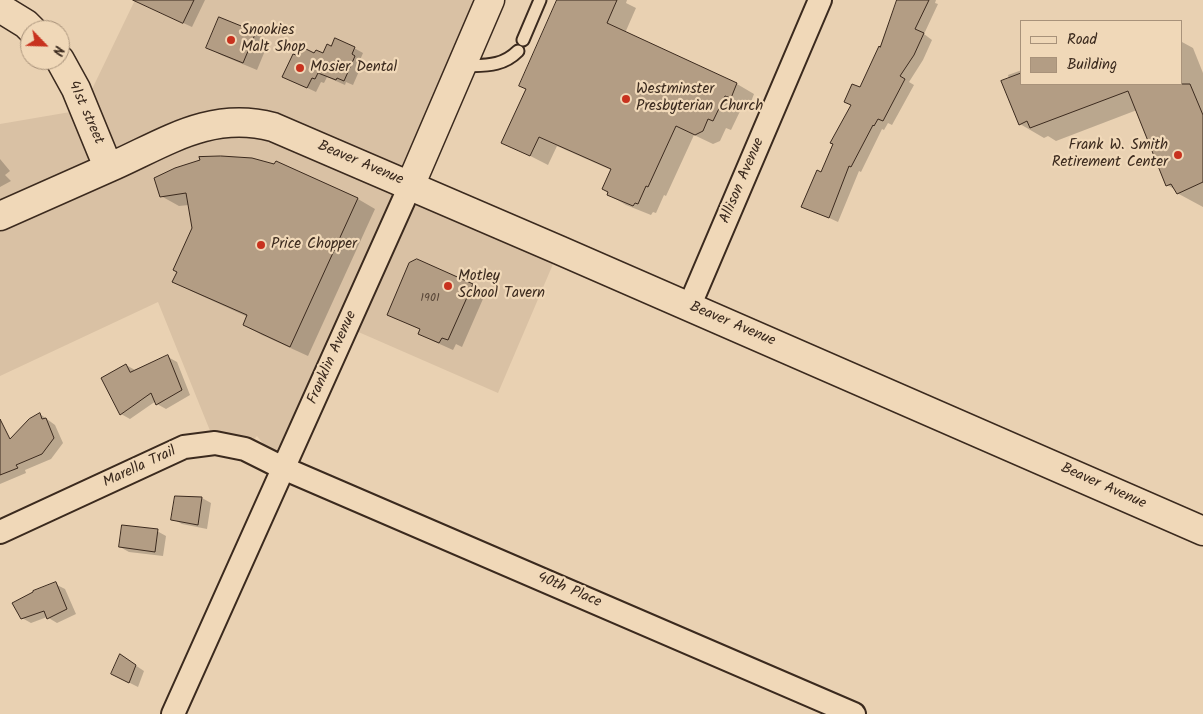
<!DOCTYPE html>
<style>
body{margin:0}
#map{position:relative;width:1203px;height:714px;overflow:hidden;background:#e9d1b2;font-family:Kalam,sans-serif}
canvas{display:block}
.legend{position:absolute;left:1020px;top:20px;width:162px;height:65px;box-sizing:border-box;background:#f0d8b8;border:1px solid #a8927a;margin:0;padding:6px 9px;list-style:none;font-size:15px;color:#3b2a1e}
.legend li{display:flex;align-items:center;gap:10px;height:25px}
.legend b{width:25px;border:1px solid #a8927a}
.north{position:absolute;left:20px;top:20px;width:50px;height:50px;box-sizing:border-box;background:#f0d8b8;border:1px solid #a8927a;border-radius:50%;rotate:114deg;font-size:14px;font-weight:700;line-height:20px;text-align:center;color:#3b2a1e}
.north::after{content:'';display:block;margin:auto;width:18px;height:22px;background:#c8321e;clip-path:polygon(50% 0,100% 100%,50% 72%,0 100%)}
</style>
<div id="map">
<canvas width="1203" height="714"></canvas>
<ul class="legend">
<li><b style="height:6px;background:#f0d8b8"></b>Road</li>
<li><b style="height:14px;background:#b39d84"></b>Building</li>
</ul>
<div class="north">N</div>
</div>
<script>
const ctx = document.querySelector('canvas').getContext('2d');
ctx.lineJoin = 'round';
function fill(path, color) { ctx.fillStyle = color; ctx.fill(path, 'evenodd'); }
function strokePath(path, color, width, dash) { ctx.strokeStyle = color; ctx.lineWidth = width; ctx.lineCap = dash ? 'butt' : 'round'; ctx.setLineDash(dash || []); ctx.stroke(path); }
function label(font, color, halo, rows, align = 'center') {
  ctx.font = font + ' Kalam,sans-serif'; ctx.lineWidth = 4.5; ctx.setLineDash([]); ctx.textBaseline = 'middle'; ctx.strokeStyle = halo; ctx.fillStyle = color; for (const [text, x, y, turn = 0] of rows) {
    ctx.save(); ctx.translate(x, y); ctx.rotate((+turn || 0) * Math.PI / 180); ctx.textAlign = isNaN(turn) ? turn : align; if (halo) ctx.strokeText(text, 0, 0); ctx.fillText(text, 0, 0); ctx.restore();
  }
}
const built = new Path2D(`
 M 135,0 L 490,0 L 410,186 L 559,250 L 498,393 L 347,327 L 283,468 L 257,436 L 245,449 L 215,443 L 158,302 L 0,376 L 0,124 L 82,110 Z`);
const shadow = new Path2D(`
 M 164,0 L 205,0 L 192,27 L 168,16 Z
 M 559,0 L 627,0 L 626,3 L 636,8 L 625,33 L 737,84 L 754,94 L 749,107 L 743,105 L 731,130 L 726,128 L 720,141 L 713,144 L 694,135 L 666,196 L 664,195 L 656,213 L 653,212 L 651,215 L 626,205 L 609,195 L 611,170 L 557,146 L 548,165 L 503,142 L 527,89 Z
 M 898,0 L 936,0 L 935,3 L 938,4 L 924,34 L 932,40 L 923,60 L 909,82 L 914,85 L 892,125 L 888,123 L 884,130 L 882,129 L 861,172 L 859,171 L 838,222 L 803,206 L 822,174 L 881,49 Z
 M 255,33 L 269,41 L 257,70 L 221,55 L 207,47 Z
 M 1182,42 L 1193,48 L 1203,73 L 1203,207 L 1177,193 L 1176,190 L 1167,185 L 1137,110 L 1056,141 L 1048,136 L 1044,138 L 1020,124 L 1008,75 L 1022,70 L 1022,84 L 1182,84 Z
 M 354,48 L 363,53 L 360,60 L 363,62 L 353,85 L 346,82 L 345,85 L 327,77 L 324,83 L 321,82 L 316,92 L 284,77 L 315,55 L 324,55 Z
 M 0,159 L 10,171 L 5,175 L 11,181 L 0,187 Z
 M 276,162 L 358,199 L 375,209 L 308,356 L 262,335 L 244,325 L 248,317 L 191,291 L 174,281 L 193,228 L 189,205 L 179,206 L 161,196 L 275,166 Z
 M 472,285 L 486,292 L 462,347 L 456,344 L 453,350 L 433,341 L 419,333 L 421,330 L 389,314 Z
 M 168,357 L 177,362 L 190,395 L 166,409 L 157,404 L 156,401 L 130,419 L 121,414 L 126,365 L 135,370 Z
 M 40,414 L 55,425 L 63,443 L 51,459 L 25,470 L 26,473 L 0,484 L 0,443 L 9,438 L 11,440 Z
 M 176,497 L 202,498 L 211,503 L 207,529 L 182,524 L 173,519 Z
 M 157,531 L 166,536 L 163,556 L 129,552 L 120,547 Z
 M 55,584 L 65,589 L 76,614 L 57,623 L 47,617 L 31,623 L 22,618 Z
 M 129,661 L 144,671 L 138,687 L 122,679 Z`);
const building = new Path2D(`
 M 133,0 L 194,0 L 183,23 Z
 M 557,0 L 617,0 L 607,23 L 737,83 L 731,98 L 725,96 L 713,121 L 708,119 L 703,131 L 695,135 L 676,126 L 648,187 L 646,186 L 638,204 L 635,203 L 633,206 L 607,195 L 608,192 L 602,189 L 611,169 L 539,137 L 530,156 L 501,143 L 526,89 L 519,86 Z
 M 897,0 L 929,0 L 915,29 L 924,33 L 914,55 L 900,76 L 905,79 L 883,121 L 878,119 L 874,126 L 873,125 L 851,167 L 849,166 L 829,218 L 801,207 L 817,170 L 821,172 L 833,144 L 830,143 L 851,105 L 844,102 L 852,84 L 860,87 L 879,46 L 880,47 Z
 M 219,17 L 256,32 L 243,63 L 206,48 Z
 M 335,38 L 355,47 L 352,54 L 355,56 L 344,81 L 337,78 L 336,80 L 318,73 L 315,79 L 312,78 L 307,88 L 282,77 L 293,54 L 296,55 L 300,46 L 314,53 L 316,50 L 323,53 L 327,44 L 331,46 Z
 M 1022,73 L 1022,84 L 1190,84 L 1203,115 L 1203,182 L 1177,194 L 1171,184 L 1166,186 L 1128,91 L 1030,128 L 1027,121 L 1019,125 L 1001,81 Z
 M 221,156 L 252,158 L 274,164 L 276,161 L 358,198 L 290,347 L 243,325 L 247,315 L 172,282 L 177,272 L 173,270 L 192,228 L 186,193 L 160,197 L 154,178 L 175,168 L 200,160 L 199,157 Z
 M 417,259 L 473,284 L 448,340 L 442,338 L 439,343 L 418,334 L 420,329 L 387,315 L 409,263 Z
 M 168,355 L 182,390 L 156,405 L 151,393 L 120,415 L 101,378 L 126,364 L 130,372 Z
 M 40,413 L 42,419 L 46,418 L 54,438 L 42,454 L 16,465 L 18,468 L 0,475 L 0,419 L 10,439 L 29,419 Z
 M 175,496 L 202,497 L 198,525 L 171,520 Z
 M 122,525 L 158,529 L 155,552 L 119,547 Z
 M 56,582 L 67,609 L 47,619 L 44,611 L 21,619 L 12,603 L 33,592 L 33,591 Z
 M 120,654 L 136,665 L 129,683 L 111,674 Z`);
const lane = new Path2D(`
 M 523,40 L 540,0
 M 464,66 C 485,65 502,67 518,51`);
const street = new Path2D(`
 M 689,307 L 820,0
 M 0,532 L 184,447 L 215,443 L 245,449 L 283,468 L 854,714
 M 173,714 L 410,186`);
const secondary = new Path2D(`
 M 0,8 L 26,24 L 32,30
 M 60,60 L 76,89 L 108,167
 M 410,186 L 490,0
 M 0,216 C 38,199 76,182 115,165 C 168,141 212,111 273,127 L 559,250 L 1203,531`);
const markers = [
 [231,40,5,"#c8321e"],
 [300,68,5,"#c8321e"],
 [626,99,5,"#c8321e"],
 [1178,155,5,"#c8321e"],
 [261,245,5,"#c8321e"],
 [448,286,5,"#c8321e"]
];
const numberNames = [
 ["1901",430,299]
];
const poiNames = [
 ["Snookies",241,31],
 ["Malt Shop",241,48],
 ["Mosier Dental",310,68],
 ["Westminster",636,90],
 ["Presbyterian Church",636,107],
 ["Frank W. Smith",1168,146,"right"],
 ["Retirement Center",1168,163,"right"],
 ["Price Chopper",271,245],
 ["Motley",458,277],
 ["School Tavern",458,294]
];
const streetNames = [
 ["41st street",85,113,66],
 ["Beaver Avenue",360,164,23],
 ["Allison Avenue",743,181,-67],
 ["Beaver Avenue",732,325,23],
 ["Franklin Avenue",333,358,-66],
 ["Marella Trail",140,468,-25],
 ["Beaver Avenue",1103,487,24],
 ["40th Place",569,591,23]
];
fill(built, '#d9c1a4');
fill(shadow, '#0003');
fill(building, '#b39d84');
strokePath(building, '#3b2a1e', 1);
strokePath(lane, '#3b2a1e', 15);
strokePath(street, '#3b2a1e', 26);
strokePath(secondary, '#3b2a1e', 31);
strokePath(lane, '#f0d8b8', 11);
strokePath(street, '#f0d8b8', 22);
strokePath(secondary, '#f0d8b8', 28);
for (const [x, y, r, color] of markers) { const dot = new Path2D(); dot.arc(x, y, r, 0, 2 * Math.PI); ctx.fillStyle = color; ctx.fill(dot); strokePath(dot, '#f0d8b8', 2); }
label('12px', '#594738', null, numberNames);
label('15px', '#3b2a1e', '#f0d8b8', poiNames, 'left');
label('15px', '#3b2a1e', '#f0d8b8', streetNames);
</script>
